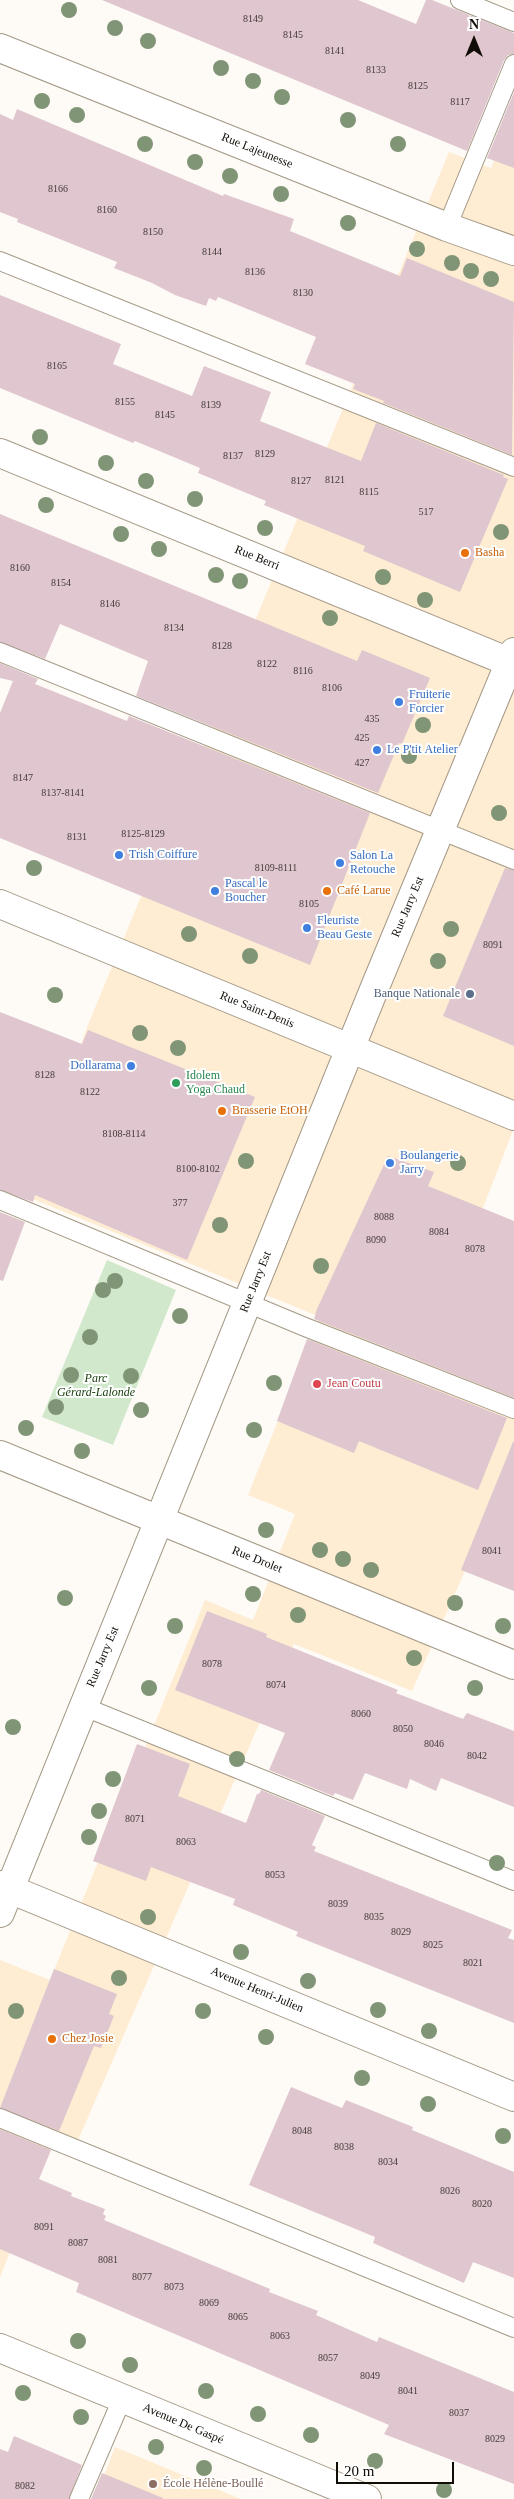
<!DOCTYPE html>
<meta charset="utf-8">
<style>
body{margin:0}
#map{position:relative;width:514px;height:2499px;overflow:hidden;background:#fefbf7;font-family:"Times New Roman",serif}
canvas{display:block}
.north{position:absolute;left:449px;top:15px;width:50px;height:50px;-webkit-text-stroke:4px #fff;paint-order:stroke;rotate:0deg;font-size:14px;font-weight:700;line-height:20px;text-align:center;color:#100c06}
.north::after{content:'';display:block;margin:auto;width:18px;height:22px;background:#100c06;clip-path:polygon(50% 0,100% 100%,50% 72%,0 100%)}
.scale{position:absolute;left:336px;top:2462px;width:118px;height:22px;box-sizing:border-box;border:2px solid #100c06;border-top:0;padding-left:6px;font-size:15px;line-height:18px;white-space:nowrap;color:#100c06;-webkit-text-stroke:4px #fff;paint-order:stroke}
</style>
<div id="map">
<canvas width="514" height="2499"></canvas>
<div class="north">N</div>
<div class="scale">20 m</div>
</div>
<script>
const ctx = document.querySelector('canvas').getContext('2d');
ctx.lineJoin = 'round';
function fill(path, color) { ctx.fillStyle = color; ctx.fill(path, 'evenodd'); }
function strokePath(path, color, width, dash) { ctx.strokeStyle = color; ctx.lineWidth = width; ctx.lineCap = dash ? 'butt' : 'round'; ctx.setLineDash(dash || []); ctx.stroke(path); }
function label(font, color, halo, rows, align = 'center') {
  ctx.font = font + ' "Times New Roman",serif'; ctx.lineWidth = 4; ctx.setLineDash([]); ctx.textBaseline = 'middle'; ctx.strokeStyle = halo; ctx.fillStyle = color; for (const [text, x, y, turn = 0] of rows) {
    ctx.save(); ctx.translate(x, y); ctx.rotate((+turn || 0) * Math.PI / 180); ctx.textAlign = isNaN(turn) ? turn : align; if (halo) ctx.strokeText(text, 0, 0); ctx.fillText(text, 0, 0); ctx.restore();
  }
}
const built = new Path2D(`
 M 514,113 L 514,1128 L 429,1347 L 514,1380 L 514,1460 L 412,1691 L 294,1644 L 72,2154 L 52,2146 L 0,2277 L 0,1960 L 50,1980 L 205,1600 L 253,1620 L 295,1514 L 248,1495 L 320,1317 L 28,1197 L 87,1027 L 449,152 L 491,168 Z
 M 115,2447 L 241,2499 L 95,2499 Z`);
const green = new Path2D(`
 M 107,1260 L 176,1290 L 113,1445 L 42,1417 Z`);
const building = new Path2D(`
 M 102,0 L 358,0 L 416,24 L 426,0 L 432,0 L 514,33 L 514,54 L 508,55 L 504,60 L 467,151 Z
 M 514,92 L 514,168 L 487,158 Z
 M 17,109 L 223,196 L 224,194 L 294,219 L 290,231 L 400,276 L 407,258 L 514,302 L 512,455 L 383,403 L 384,401 L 353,389 L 355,384 L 305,364 L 316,337 L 218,297 L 216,301 L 209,298 L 206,306 L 175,295 L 152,283 L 114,268 L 117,262 L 17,222 L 18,219 L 0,212 L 0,114 L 13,120 Z
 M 0,295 L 121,344 L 113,364 L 192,396 L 204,366 L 271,392 L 260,421 L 361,461 L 376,423 L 504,475 L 503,477 L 508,479 L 460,592 L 363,551 L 365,546 L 264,505 L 266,501 L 198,473 L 200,468 L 135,441 L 133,443 L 0,388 Z
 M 0,514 L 357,661 L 362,650 L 430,678 L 402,744 L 399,743 L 378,793 L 136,696 L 148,661 L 60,624 L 45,659 L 0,642 Z
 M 0,663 L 38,679 L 35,684 L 127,721 L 129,716 L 370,813 L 310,965 L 0,838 L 0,713 L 13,681 L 0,678 Z
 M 505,868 L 514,870 L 514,1046 L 443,1016 Z
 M 0,1012 L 82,1044 L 88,1030 L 255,1097 L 187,1260 L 35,1195 L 33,1202 L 0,1190 Z
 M 388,1156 L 434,1172 L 428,1186 L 514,1221 L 514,1398 L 314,1319 L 317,1309 Z
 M 0,1212 L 25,1222 L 3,1281 L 0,1280 Z
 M 307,1339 L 507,1418 L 478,1490 L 359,1441 L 354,1453 L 277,1421 Z
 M 513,1442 L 514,1442 L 514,1591 L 461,1570 Z
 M 207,1611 L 267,1634 L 266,1637 L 398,1690 L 396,1693 L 463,1719 L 467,1713 L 514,1731 L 514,1807 L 441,1778 L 436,1791 L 410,1779 L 407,1789 L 365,1773 L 353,1800 L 335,1793 L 333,1796 L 269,1770 L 285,1733 L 175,1690 Z
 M 137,1744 L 190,1764 L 178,1796 L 246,1823 L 257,1794 L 259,1794 L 261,1790 L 325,1816 L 312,1845 L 316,1847 L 314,1851 L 512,1930 L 508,1938 L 514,1940 L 514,2023 L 296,1936 L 298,1932 L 233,1905 L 235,1899 L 151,1867 L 146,1881 L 93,1861 Z
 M 54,1969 L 117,1994 L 109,2014 L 114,2016 L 101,2048 L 94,2046 L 59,2131 L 0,2108 Z
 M 291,2087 L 342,2108 L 346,2100 L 413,2127 L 412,2130 L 514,2172 L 514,2278 L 473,2262 L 464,2283 L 373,2243 L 375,2237 L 249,2185 Z
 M 0,2129 L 51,2150 L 39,2179 L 72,2193 L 71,2196 L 105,2209 L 103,2214 L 106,2216 L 104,2220 L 270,2289 L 269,2292 L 318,2311 L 316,2315 L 377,2342 L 379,2337 L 514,2392 L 514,2484 L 384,2434 L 389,2425 L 76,2292 L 79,2283 L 0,2249 Z
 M 14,2436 L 82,2465 L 69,2499 L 0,2499 L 0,2449 L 8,2452 Z
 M 102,2473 L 163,2498 L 163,2499 L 91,2499 Z`);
const lane = new Path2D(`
 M 460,0 L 514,22
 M 447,227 L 514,64
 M 0,261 L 514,467
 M 0,652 L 514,860
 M 0,1200 L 305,1327 L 514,1409
 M 82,1706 L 514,1881
 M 0,2118 L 514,2328
 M 79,2499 L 122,2399`);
const street = new Path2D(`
 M 0,453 L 514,664
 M 0,1455 L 514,1665
 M 0,1885 L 514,2097
 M 0,2348 L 367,2499`);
const secondary = new Path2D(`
 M 0,48 L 447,227 L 514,251
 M 0,904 L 514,1116
 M 0,1913 L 375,987 L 514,652`);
const trees = [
 [69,10],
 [115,28],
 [148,41],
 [221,68],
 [253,81],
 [282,97],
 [42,101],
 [77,115],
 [348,120],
 [145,144],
 [398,144],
 [195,162],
 [230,176],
 [281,194],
 [348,223],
 [417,249],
 [452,263],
 [471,271],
 [491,279],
 [40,437],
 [106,463],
 [146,481],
 [195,499],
 [46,505],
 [265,528],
 [501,532],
 [121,534],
 [159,549],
 [216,575],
 [383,577],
 [240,581],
 [425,600],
 [330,618],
 [423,725],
 [409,756],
 [499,813],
 [34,868],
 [451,929],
 [189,934],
 [250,956],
 [438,961],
 [55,995],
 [140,1033],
 [178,1048],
 [246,1161],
 [458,1163],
 [220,1225],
 [321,1266],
 [115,1281],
 [103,1290],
 [180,1316],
 [90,1337],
 [71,1375],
 [131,1376],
 [274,1383],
 [56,1407],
 [141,1410],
 [26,1428],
 [254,1430],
 [82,1451],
 [266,1530],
 [320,1550],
 [343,1559],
 [371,1570],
 [253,1594],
 [65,1598],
 [455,1603],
 [298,1615],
 [175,1626],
 [503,1626],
 [414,1658],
 [149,1688],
 [475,1688],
 [13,1727],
 [237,1759],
 [113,1779],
 [99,1811],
 [89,1837],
 [497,1863],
 [148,1917],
 [241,1952],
 [119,1978],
 [308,1981],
 [378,2010],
 [16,2011],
 [203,2011],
 [429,2031],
 [266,2037],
 [362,2078],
 [428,2104],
 [503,2136],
 [78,2341],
 [130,2365],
 [206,2391],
 [23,2393],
 [258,2414],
 [81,2417],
 [311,2435],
 [156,2447],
 [375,2461],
 [204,2468],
 [444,2490]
];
const markers = [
 [465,553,5,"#e8710a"],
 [399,702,5,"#3f7fe0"],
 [377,750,5,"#3f7fe0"],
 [119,855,5,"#3f7fe0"],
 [340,863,5,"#3f7fe0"],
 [215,891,5,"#3f7fe0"],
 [327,891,5,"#e8710a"],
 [307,928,5,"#3f7fe0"],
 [470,994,5,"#5c6f8a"],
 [131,1066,5,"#3f7fe0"],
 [176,1083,5,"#2e9e5b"],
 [222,1111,5,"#e8710a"],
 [390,1163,5,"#3f7fe0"],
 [317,1384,5,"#e0444e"],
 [52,2039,5,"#e8710a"],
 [153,2484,5,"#8d6e63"]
];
const numberNames = [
 ["8149",253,19],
 ["8145",293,35],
 ["8141",335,51],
 ["8133",376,70],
 ["8125",418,86],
 ["8117",460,102],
 ["8166",58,189],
 ["8160",107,210],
 ["8150",153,232],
 ["8144",212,252],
 ["8136",255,272],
 ["8130",303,293],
 ["8165",57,366],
 ["8155",125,402],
 ["8139",211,405],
 ["8145",165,415],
 ["8129",265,454],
 ["8137",233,456],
 ["8121",335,480],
 ["8127",301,481],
 ["8115",369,492],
 ["517",426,512],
 ["8160",20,568],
 ["8154",61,583],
 ["8146",110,604],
 ["8134",174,628],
 ["8128",222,646],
 ["8122",267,664],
 ["8116",303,671],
 ["8106",332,688],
 ["435",372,719],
 ["425",362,738],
 ["427",362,763],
 ["8147",23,778],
 ["8137-8141",63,793],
 ["8125-8129",143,834],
 ["8131",77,837],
 ["8109-8111",276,868],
 ["8105",309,904],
 ["8091",493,945],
 ["8128",45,1075],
 ["8122",90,1092],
 ["8108-8114",124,1134],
 ["8100-8102",198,1169],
 ["377",180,1203],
 ["8088",384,1217],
 ["8084",439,1232],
 ["8090",376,1240],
 ["8078",475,1249],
 ["8041",492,1551],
 ["8078",212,1664],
 ["8074",276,1685],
 ["8060",361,1714],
 ["8050",403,1729],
 ["8046",434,1744],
 ["8042",477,1756],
 ["8071",135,1819],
 ["8063",186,1842],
 ["8053",275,1875],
 ["8039",338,1904],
 ["8035",374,1917],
 ["8029",401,1932],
 ["8025",433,1945],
 ["8021",473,1963],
 ["8048",302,2131],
 ["8038",344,2147],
 ["8034",388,2162],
 ["8026",450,2191],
 ["8020",482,2204],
 ["8091",44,2227],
 ["8087",78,2243],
 ["8081",108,2260],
 ["8077",142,2277],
 ["8073",174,2287],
 ["8069",209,2303],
 ["8065",238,2317],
 ["8063",280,2336],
 ["8057",328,2358],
 ["8049",370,2376],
 ["8041",408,2391],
 ["8037",459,2413],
 ["8029",495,2439],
 ["8082",25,2486]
];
const streetNames = [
 ["Rue Lajeunesse",257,151,22],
 ["Rue Berri",257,558,22],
 ["Rue Jarry Est",408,907,-67],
 ["Rue Saint-Denis",257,1010,22],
 ["Rue Jarry Est",256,1282,-68],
 ["Rue Drolet",257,1560,22],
 ["Rue Jarry Est",103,1657,-67],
 ["Avenue Henri-Julien",257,1990,23],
 ["Avenue De Gaspé",183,2424,23]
];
const foodNames = [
 ["Basha",475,553],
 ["Café Larue",337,891],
 ["Brasserie EtOH",232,1111],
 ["Chez Josie",62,2039]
];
const shopNames = [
 ["Fruiterie",409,695],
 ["Forcier",409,709],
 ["Le P'tit Atelier",387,750],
 ["Trish Coiffure",129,855],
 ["Salon La",350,856],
 ["Retouche",350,870],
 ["Pascal le",225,884],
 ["Boucher",225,898],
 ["Fleuriste",317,921],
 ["Beau Geste",317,935],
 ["Dollarama",121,1066,"right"],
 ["Boulangerie",400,1156],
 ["Jarry",400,1170]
];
const serviceNames = [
 ["Banque Nationale",460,994]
];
const leisureNames = [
 ["Idolem",186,1076],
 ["Yoga Chaud",186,1090]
];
const parkNames = [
 ["Parc",96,1379],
 ["Gérard-Lalonde",96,1393]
];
const healthNames = [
 ["Jean Coutu",327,1384]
];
const educationNames = [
 ["École Hélène-Boullé",163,2484]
];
fill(built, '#feedd2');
fill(green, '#d2e8cc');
fill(building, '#dfc6cf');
strokePath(lane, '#a49886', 20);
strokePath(street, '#a49886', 30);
strokePath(secondary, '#a49886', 30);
strokePath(lane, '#fff', 18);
strokePath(street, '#fff', 28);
strokePath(secondary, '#fff', 28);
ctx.fillStyle = '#809576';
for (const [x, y] of trees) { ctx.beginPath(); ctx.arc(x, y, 8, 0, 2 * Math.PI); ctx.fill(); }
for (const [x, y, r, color] of markers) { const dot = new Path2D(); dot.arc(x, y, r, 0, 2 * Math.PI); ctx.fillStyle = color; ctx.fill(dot); strokePath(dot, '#fff', 2); }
label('10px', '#443a38', null, numberNames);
label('12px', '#100c06', '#fff', streetNames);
label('12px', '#c56008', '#fff', foodNames, 'left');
label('12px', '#366cbe', '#fff', shopNames, 'left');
label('12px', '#4e5e75', '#fff', serviceNames, 'right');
label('12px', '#27864d', '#fff', leisureNames, 'left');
label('italic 12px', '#19410d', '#fff', parkNames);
label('12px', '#be3a42', '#fff', healthNames, 'left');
label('12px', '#785e54', '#fff', educationNames, 'left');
</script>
